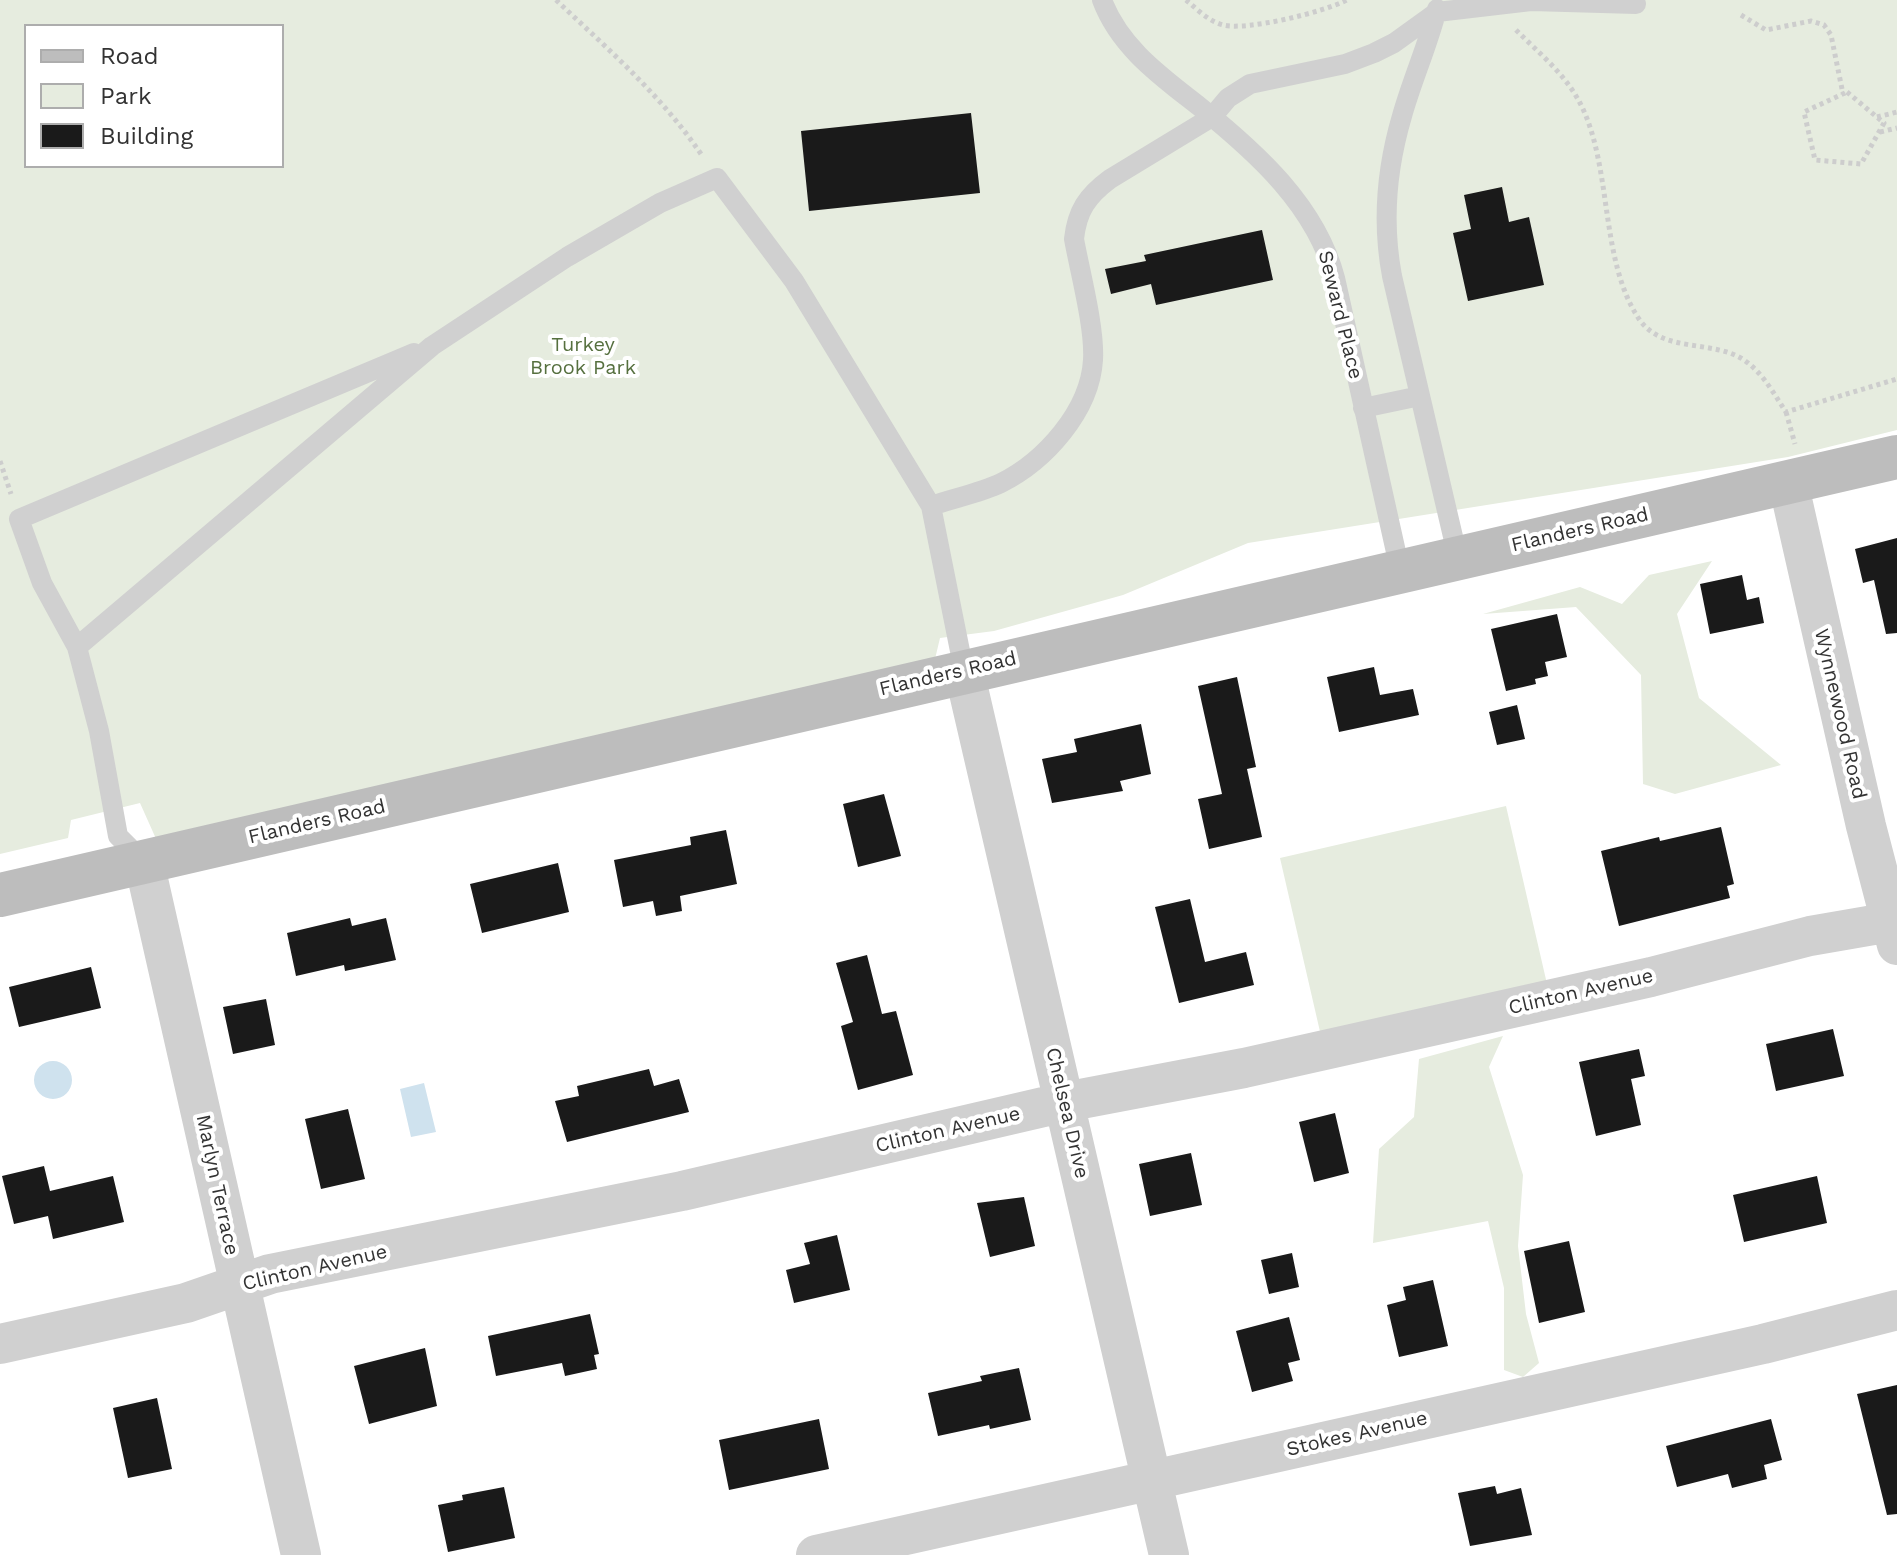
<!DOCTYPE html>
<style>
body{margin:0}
#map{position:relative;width:1897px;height:1555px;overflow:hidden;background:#fff;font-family:"Work Sans",sans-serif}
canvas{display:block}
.legend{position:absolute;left:24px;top:24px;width:260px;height:144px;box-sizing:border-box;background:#fff;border:2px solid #adadad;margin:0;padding:10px 14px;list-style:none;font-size:24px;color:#333}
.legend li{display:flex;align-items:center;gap:16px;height:40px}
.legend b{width:40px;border:2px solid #adadad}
</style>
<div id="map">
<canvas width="1897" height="1555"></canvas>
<ul class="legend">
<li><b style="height:10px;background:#bdbdbd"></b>Road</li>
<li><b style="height:22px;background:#e6ecdf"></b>Park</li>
<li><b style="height:22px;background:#1a1a1a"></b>Building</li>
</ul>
</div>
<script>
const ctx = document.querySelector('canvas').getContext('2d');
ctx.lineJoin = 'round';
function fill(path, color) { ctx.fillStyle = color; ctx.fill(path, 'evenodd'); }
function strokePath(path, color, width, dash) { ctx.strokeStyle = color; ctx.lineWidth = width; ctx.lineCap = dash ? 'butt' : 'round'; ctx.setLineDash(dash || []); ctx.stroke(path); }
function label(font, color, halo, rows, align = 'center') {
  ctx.font = font + ' "Work Sans",sans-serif'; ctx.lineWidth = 8; ctx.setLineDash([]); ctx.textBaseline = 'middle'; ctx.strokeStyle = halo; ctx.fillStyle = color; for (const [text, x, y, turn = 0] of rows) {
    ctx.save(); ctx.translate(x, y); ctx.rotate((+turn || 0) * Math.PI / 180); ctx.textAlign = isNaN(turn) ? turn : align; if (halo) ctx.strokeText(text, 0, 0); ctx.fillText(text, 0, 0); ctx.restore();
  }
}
const green = new Path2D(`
 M 0,0 L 1897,0 L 1897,430 L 1788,457 L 1248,543 L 1123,595 L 994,631 L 940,638 L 935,659 L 157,841 L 140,803 L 71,820 L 68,838 L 0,854 ZM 26,26 L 282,26 L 282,166 L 26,166 Z
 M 1712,561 L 1677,614 L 1699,698 L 1781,765 L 1675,794 L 1643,784 L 1641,675 L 1576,607 L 1483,614 L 1580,587 L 1622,604 L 1649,575 Z
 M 1506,806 L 1547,984 L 1321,1036 L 1280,858 Z
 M 1503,1036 L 1489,1067 L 1523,1175 L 1518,1246 L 1526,1314 L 1539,1363 L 1523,1377 L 1504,1370 L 1504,1288 L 1488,1221 L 1373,1243 L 1379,1149 L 1414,1117 L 1419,1059 Z`);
const water = new Path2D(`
 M34 1080a19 19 0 1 1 38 0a19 19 0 1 1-38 0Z
 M 424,1083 L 436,1132 L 411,1137 L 400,1089 Z`);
const building = new Path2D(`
 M 971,113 L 980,193 L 809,211 L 801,131 Z
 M 1502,187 L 1509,222 L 1529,217 L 1544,285 L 1468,301 L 1453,233 L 1471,229 L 1464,195 Z
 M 1262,230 L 1273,280 L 1156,305 L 1151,284 L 1111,294 L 1105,269 L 1146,261 L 1144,255 Z
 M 1897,538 L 1897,633 L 1886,634 L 1874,580 L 1863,583 L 1855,549 Z
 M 1742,575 L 1747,600 L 1759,597 L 1764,623 L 1710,634 L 1700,584 Z
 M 1557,614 L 1567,657 L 1545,662 L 1548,676 L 1535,679 L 1536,684 L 1506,691 L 1491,629 Z
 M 1374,667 L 1380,695 L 1413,689 L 1419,715 L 1339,732 L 1327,677 Z
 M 1237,677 L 1256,767 L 1247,769 L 1262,837 L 1209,849 L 1198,799 L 1222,794 L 1198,686 Z
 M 1517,705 L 1525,739 L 1497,745 L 1489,712 Z
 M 1141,724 L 1151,774 L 1120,781 L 1123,791 L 1052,803 L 1042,759 L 1077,752 L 1074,739 Z
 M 884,794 L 901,856 L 858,867 L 843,804 Z
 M 1721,827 L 1734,884 L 1727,886 L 1730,898 L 1619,926 L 1601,851 L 1659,837 L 1660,841 Z
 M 726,830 L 737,884 L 680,896 L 682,911 L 656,916 L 653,901 L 623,907 L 614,860 L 691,845 L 690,837 Z
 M 558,863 L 569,912 L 482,933 L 470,884 Z
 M 1190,899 L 1205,962 L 1246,952 L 1254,985 L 1179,1003 L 1155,907 Z
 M 350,918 L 352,926 L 386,918 L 396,960 L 345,971 L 344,965 L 296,976 L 287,933 Z
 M 867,955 L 882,1014 L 896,1011 L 913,1075 L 858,1090 L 841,1026 L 853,1022 L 836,963 Z
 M 91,967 L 101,1008 L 19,1027 L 9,987 Z
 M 266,999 L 275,1045 L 233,1054 L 223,1007 Z
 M 1833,1029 L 1844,1076 L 1776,1091 L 1766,1044 Z
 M 1639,1049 L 1645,1076 L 1631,1079 L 1641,1125 L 1596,1136 L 1579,1062 Z
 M 649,1069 L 654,1086 L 679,1079 L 689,1112 L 567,1142 L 555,1101 L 579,1096 L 577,1086 Z
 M 348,1109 L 365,1179 L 321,1189 L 305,1119 Z
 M 1335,1113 L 1349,1173 L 1314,1182 L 1299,1122 Z
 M 1191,1153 L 1202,1205 L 1150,1216 L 1139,1164 Z
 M 44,1166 L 50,1191 L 113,1176 L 124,1222 L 53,1239 L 48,1216 L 14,1224 L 2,1176 Z
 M 1817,1176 L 1827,1223 L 1744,1242 L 1733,1195 Z
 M 1024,1197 L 1035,1246 L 990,1257 L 977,1203 Z
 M 837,1235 L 850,1290 L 794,1303 L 786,1270 L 810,1264 L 804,1243 Z
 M 1569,1241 L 1585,1312 L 1539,1323 L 1524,1251 Z
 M 1292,1253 L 1299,1287 L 1269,1294 L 1261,1260 Z
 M 1433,1280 L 1448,1346 L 1399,1357 L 1387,1305 L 1406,1300 L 1403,1287 Z
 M 590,1314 L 599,1354 L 594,1355 L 597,1369 L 565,1376 L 562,1363 L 496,1376 L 488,1336 Z
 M 1289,1317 L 1300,1360 L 1288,1363 L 1293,1381 L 1252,1392 L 1236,1331 Z
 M 425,1348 L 437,1406 L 369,1424 L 354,1366 Z
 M 1019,1368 L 1031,1420 L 990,1429 L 989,1425 L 938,1436 L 928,1393 L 982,1381 L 980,1376 Z
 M 1897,1385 L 1897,1514 L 1887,1515 L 1857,1394 Z
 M 157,1398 L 172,1469 L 128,1478 L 113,1408 Z
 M 819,1419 L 829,1469 L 729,1490 L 719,1440 Z
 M 1771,1419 L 1782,1460 L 1764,1465 L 1767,1479 L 1732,1488 L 1728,1474 L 1677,1487 L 1666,1446 Z
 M 1495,1486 L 1497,1494 L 1521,1488 L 1532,1535 L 1470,1546 L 1458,1493 Z
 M 504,1487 L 515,1538 L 448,1552 L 438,1505 L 463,1500 L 462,1495 Z`);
const path = new Path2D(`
 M 556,0 C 609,50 663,97 703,157
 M 1186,0 C 1197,9 1208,21 1223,25 C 1247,31 1324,12 1347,0
 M 1741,15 L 1766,30 L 1811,21 L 1824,25 L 1831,35 L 1843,94
 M 1516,30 C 1538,52 1565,74 1580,103 C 1613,167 1599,259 1639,319 C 1663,354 1713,339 1744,360 C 1763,373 1774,394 1786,412 L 1897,379
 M 1847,92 L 1884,123 L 1861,164 L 1815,160 L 1804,112 Z
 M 1877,117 L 1897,112
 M 1880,132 L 1897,128
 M 1786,412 L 1795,444
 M 0,461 L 11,494`);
const lane = new Path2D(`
 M 1102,0 C 1120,48 1162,77 1200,107 C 1257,153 1316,206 1335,278 L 1400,570
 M 1437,9 C 1428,45 1412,80 1402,116 C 1387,167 1382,223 1392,276 L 1458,558
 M 1363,408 L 1420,396
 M 931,506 C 954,498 980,493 1001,483 C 1045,461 1090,411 1093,360 C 1095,328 1080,272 1074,239 C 1077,211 1087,196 1110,179 L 1212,117 L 1228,98 L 1250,84 L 1345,64 L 1374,53 L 1394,43 L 1437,12 L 1531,1 L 1636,4
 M 77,647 L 432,346 L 567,257 L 660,203 L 717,178 L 794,281 L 931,506 L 964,671
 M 144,862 L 118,836 L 99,731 L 77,647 L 42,583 L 19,519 L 414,353`);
const street = new Path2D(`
 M 1788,482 L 1866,826 L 1897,945
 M 964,671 L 1169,1555
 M 144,862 L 301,1555
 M 0,1344 L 186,1303 L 270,1274 L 682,1191 L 1065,1102 L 1244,1068 L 1651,977 L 1810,936 L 1897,921
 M 816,1555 L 1763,1344 L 1897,1310`);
const secondary = new Path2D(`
 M 0,895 L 1897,457`);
const streetNames = [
 ["Seward Place",1340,315,76],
 ["Flanders Road",1580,530,-13],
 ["Flanders Road",948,674,-13],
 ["Wynnewood Road",1840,714,77],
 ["Flanders Road",317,822,-13],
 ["Clinton Avenue",1581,992,-13],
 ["Chelsea Drive",1067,1113,77],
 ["Clinton Avenue",948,1130,-13],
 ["Marlyn Terrace",217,1185,78],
 ["Clinton Avenue",315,1268,-13],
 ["Stokes Avenue",1357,1434,-13]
];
const parkNames = [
 ["Turkey",583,345],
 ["Brook Park",583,368]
];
fill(green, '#e6ecdf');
fill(water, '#cfe2ee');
fill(building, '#1a1a1a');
strokePath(path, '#cdcdcd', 5, [4, 4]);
strokePath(lane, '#d0d0d0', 20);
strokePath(street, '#d0d0d0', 40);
strokePath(secondary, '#bdbdbd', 44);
label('20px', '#333', '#fff', streetNames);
label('20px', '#56703f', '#fff', parkNames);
</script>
